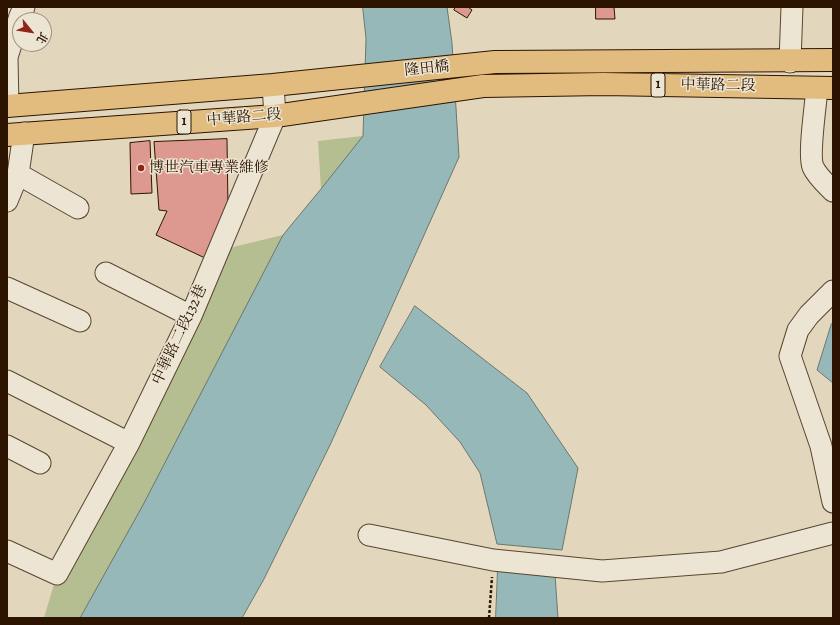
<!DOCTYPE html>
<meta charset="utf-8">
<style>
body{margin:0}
#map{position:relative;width:840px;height:625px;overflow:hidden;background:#e2d7bc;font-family:Alegreya,"Noto Serif TC",serif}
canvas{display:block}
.frame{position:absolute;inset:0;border:8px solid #2d1400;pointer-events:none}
.north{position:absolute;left:12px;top:12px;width:40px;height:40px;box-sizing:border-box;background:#ece5d3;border:1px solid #a0917f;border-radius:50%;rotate:120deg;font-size:11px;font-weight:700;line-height:16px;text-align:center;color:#2d1400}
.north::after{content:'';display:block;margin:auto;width:14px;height:18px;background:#8f2418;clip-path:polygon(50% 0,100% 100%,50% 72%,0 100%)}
</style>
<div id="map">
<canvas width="840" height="625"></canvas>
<div class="frame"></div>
<div class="north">北</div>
</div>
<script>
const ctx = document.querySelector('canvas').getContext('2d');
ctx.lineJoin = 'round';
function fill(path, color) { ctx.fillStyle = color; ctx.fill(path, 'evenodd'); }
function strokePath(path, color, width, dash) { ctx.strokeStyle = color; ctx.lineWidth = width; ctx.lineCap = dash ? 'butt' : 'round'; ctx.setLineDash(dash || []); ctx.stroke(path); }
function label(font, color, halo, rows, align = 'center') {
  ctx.font = font + ' Alegreya,"Noto Serif TC",serif'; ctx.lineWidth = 3; ctx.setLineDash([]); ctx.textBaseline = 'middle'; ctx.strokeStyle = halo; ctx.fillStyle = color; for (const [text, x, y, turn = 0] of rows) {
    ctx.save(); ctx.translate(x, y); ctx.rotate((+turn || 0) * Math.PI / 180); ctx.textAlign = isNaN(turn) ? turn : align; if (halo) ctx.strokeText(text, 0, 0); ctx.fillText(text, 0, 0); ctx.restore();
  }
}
const green = new Path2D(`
 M 424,129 L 459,157 L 188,618 L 44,618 L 57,574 L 229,248 L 283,235 L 321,189 L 318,141 Z`);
const water = new Path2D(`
 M 363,7 L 447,7 L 452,43 L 459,157 L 331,443 L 264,579 L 242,618 L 80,618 L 143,505 L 283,235 L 321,189 L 363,136 L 366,39 Z
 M 415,306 L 527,393 L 578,468 L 562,550 L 497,544 L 480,473 L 460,442 L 426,405 L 380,367 Z
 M 833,322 L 833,383 L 817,370 L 831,325 Z
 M 498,568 L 555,575 L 558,618 L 496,618 Z`);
const building = new Path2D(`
 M 456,7 L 468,7 L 472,10 L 467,18 L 454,10 Z
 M 596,7 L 614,7 L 615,19 L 596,19 Z
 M 227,139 L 228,208 L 205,258 L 156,235 L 167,211 L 159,210 L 154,142 Z
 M 150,141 L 152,193 L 131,194 L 130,143 Z`);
const path = new Path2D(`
 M 489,618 L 492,577`);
const minor = new Path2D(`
 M 7,57 L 20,16 L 24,7
 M 7,57 L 8,106
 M 790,62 L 792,7
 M 817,88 C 816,103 808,155 813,167 C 817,176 826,184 833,191
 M 18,174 L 78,208
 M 7,201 L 18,174 L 24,133
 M 106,273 L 191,316
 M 7,288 L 80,321
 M 833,291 L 809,315 L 798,330 L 790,356 L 821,446 L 833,502
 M 7,381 L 129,443
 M 7,446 L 40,463
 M 369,535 L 493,560 L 602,571 L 721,562 L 833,533
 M 7,551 L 57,574 L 129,443 L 191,316 L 275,116 L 273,85`);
const major = new Path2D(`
 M 7,106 L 273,85 L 495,62 L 833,60
 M 7,135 L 275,116 L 483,86 L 604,84 L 833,88`);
const markers = [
 [141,168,4,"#8f2418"]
];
const shields = [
 [658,85,14],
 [184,122,14]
];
const shieldNames = [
 ["1",658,85],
 ["1",184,122]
];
const streetNames = [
 ["隆田橋",427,69,-6],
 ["中華路二段",718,86,1],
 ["中華路二段",244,118,-5],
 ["中華路二段132巷",180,335,-65]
];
const poiNames = [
 ["博世汽車專業維修",149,168]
];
fill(green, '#b4be90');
fill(water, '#96b8b8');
strokePath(water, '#6c766e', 1);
fill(building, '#dd988f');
strokePath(building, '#2d1400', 1);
strokePath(minor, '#5a452f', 23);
strokePath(major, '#2d1400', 24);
strokePath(path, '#2d1400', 2.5, [3, 2]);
strokePath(minor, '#ece5d3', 21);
strokePath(major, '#e1bc7e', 22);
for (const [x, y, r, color] of markers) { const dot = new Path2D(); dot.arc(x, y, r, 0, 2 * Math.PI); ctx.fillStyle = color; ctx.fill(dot); strokePath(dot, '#ece5d3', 1.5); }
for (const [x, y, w] of shields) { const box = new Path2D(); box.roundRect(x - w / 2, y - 12, w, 24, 3); ctx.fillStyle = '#ece5d3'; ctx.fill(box); strokePath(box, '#2d1400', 1); }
label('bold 14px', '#2d1400', null, shieldNames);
label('15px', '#2d1400', '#ece5d3', streetNames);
label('15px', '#2d1400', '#ece5d3', poiNames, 'left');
</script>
